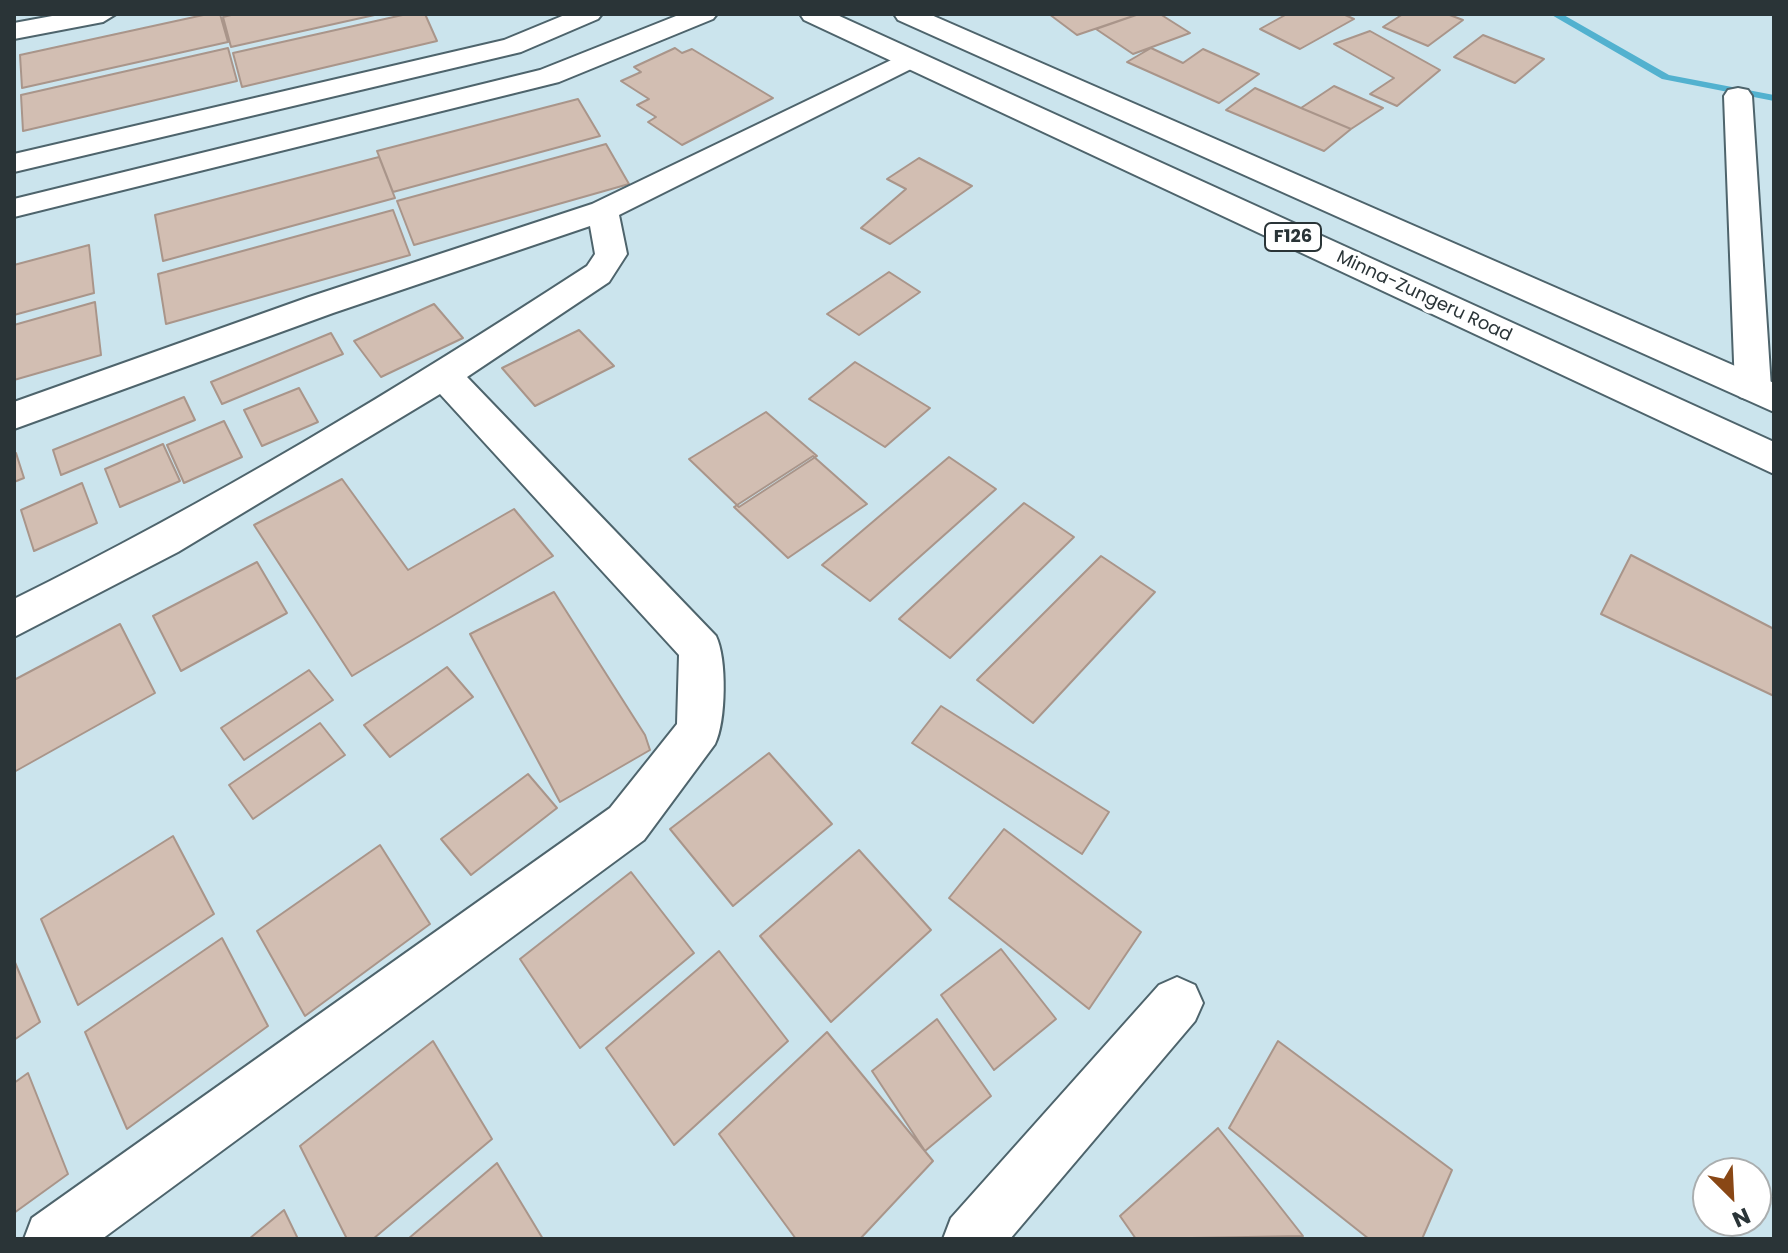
<!DOCTYPE html>
<style>
body{margin:0}
#map{position:relative;width:1788px;height:1253px;overflow:hidden;background:#cbe4ed;font-family:Poppins,sans-serif}
canvas{display:block}
.frame{position:absolute;inset:0;border:16px solid #2a3437;pointer-events:none}
.north{position:absolute;left:1692px;top:1157px;width:80px;height:80px;box-sizing:border-box;background:#fff;border:2px solid #aaaeaf;border-radius:50%;rotate:156deg;font-size:22px;font-weight:700;line-height:32px;text-align:center;color:#2a3437}
.north::after{content:'';display:block;margin:auto;width:28px;height:36px;background:#894715;clip-path:polygon(50% 0,100% 100%,50% 72%,0 100%)}
</style>
<div id="map">
<canvas width="1788" height="1253"></canvas>
<div class="frame"></div>
<div class="north">N</div>
</div>
<script>
const ctx = document.querySelector('canvas').getContext('2d');
ctx.lineJoin = 'round';
function fill(path, color) { ctx.fillStyle = color; ctx.fill(path, 'evenodd'); }
function strokePath(path, color, width, dash) { ctx.strokeStyle = color; ctx.lineWidth = width; ctx.lineCap = dash ? 'butt' : 'round'; ctx.setLineDash(dash || []); ctx.stroke(path); }
function label(font, color, halo, rows, align = 'center') {
  ctx.font = font + ' Poppins,sans-serif'; ctx.lineWidth = 8; ctx.setLineDash([]); ctx.textBaseline = 'middle'; ctx.strokeStyle = halo; ctx.fillStyle = color; for (const [text, x, y, turn = 0] of rows) {
    ctx.save(); ctx.translate(x, y); ctx.rotate((+turn || 0) * Math.PI / 180); ctx.textAlign = isNaN(turn) ? turn : align; if (halo) ctx.strokeText(text, 0, 0); ctx.fillText(text, 0, 0); ctx.restore();
  }
}
const stream = new Path2D(`
 M 1550,14 L 1562,14 L 1669,75 L 1774,95 L 1774,101 L 1662,79 Z`);
const building = new Path2D(`
 M 208,14 L 220,14 L 228,42 L 22,88 L 20,55 Z
 M 235,14 L 379,14 L 231,47 L 223,17 Z
 M 407,14 L 425,14 L 437,41 L 242,87 L 233,53 Z
 M 1049,14 L 1139,14 L 1077,35 Z
 M 1139,14 L 1160,14 L 1190,33 L 1133,54 L 1096,29 Z
 M 1287,14 L 1343,14 L 1354,19 L 1300,49 L 1260,29 Z
 M 1403,14 L 1447,14 L 1463,20 L 1428,46 L 1383,27 Z
 M 1370,31 L 1440,70 L 1397,106 L 1370,94 L 1394,78 L 1334,44 Z
 M 1483,35 L 1544,59 L 1515,83 L 1454,57 Z
 M 228,48 L 237,81 L 23,131 L 21,95 Z
 M 675,48 L 682,53 L 692,49 L 773,98 L 682,145 L 648,122 L 656,117 L 637,105 L 649,99 L 621,81 L 641,72 L 634,67 Z
 M 1151,48 L 1183,63 L 1203,49 L 1259,74 L 1219,103 L 1127,62 Z
 M 1334,86 L 1383,108 L 1351,129 L 1301,108 Z
 M 1255,88 L 1301,108 L 1351,129 L 1324,151 L 1226,110 Z
 M 578,99 L 600,136 L 393,192 L 377,151 Z
 M 606,144 L 629,184 L 414,245 L 397,201 Z
 M 379,157 L 395,198 L 163,261 L 155,215 Z
 M 919,158 L 972,186 L 890,244 L 861,228 L 906,189 L 887,179 Z
 M 393,210 L 410,255 L 166,324 L 158,274 Z
 M 89,245 L 94,293 L 14,315 L 14,265 Z
 M 889,272 L 920,292 L 859,335 L 827,314 Z
 M 95,302 L 101,355 L 14,380 L 14,325 Z
 M 434,304 L 463,338 L 381,377 L 354,341 Z
 M 579,330 L 614,366 L 535,406 L 502,368 Z
 M 331,333 L 343,354 L 222,404 L 211,382 Z
 M 855,362 L 930,408 L 885,447 L 809,399 Z
 M 299,388 L 318,422 L 262,446 L 244,410 Z
 M 184,397 L 195,420 L 61,475 L 53,450 Z
 M 766,412 L 817,456 L 739,507 L 689,459 Z
 M 224,421 L 242,457 L 184,483 L 167,445 Z
 M 163,444 L 180,481 L 120,507 L 105,469 Z
 M 16,453 L 24,478 L 14,482 L 14,454 Z
 M 813,456 L 867,504 L 788,558 L 734,507 Z
 M 949,457 L 996,489 L 870,601 L 822,565 Z
 M 342,479 L 408,570 L 514,509 L 553,556 L 352,676 L 254,525 Z
 M 82,483 L 97,523 L 34,551 L 21,510 Z
 M 1024,503 L 1074,537 L 950,658 L 899,619 Z
 M 1631,555 L 1774,629 L 1774,696 L 1601,614 Z
 M 1101,556 L 1155,592 L 1033,723 L 977,680 Z
 M 257,562 L 287,613 L 181,671 L 153,616 Z
 M 554,592 L 645,735 L 650,750 L 560,802 L 470,634 Z
 M 120,624 L 155,693 L 14,772 L 14,680 Z
 M 447,667 L 473,697 L 390,757 L 364,725 Z
 M 309,670 L 333,700 L 244,760 L 221,728 Z
 M 941,706 L 1109,812 L 1082,854 L 912,743 Z
 M 320,723 L 345,755 L 253,819 L 229,785 Z
 M 769,753 L 832,824 L 733,906 L 670,829 Z
 M 528,774 L 557,808 L 471,875 L 441,839 Z
 M 1004,829 L 1141,932 L 1089,1009 L 949,898 Z
 M 173,836 L 214,914 L 78,1005 L 41,919 Z
 M 380,845 L 430,924 L 305,1016 L 257,931 Z
 M 859,850 L 931,930 L 831,1022 L 760,936 Z
 M 631,872 L 694,953 L 580,1048 L 520,959 Z
 M 222,938 L 268,1026 L 127,1129 L 85,1032 Z
 M 1001,949 L 1056,1019 L 994,1070 L 941,995 Z
 M 719,951 L 788,1041 L 674,1145 L 606,1048 Z
 M 14,960 L 40,1022 L 14,1040 Z
 M 937,1019 L 991,1096 L 925,1151 L 872,1071 Z
 M 827,1032 L 933,1161 L 860,1239 L 796,1239 L 719,1134 Z
 M 433,1041 L 492,1139 L 373,1239 L 347,1239 L 300,1146 Z
 M 1278,1041 L 1452,1170 L 1422,1239 L 1369,1239 L 1229,1128 Z
 M 28,1073 L 68,1174 L 14,1213 L 14,1083 Z
 M 1218,1128 L 1303,1236 L 1136,1239 L 1120,1216 Z
 M 497,1163 L 543,1239 L 408,1239 Z
 M 284,1210 L 298,1239 L 249,1239 Z`);
const minor = new Path2D(`
 M 63,14 L 116,14 L 103,22 L 14,39 L 14,23 Z
 M 567,14 L 602,14 L 598,19 L 521,52 L 14,172 L 14,154 L 504,40 Z
 M 681,14 L 717,14 L 713,19 L 559,82 L 14,217 L 14,199 L 540,70 Z
 M 910,51 L 919,53 L 923,59 L 919,65 L 619,215 L 627,254 L 609,282 L 467,377 L 716,636 C 727,659 726,721 715,744 L 644,840 L 102,1239 L 24,1239 L 32,1218 L 610,808 L 677,724 L 679,655 L 440,394 L 178,552 L 14,637 L 14,599 C 212,501 401,387 587,266 L 595,254 L 590,226 L 333,313 L 14,429 L 14,402 L 309,297 L 592,204 Z
 M 1738,88 L 1748,90 L 1752,96 L 1771,388 L 1766,397 L 1753,401 L 1740,397 L 1735,388 L 1724,96 L 1728,90 Z
 M 1177,977 L 1195,985 L 1203,1003 L 1195,1021 L 1010,1239 L 943,1239 L 951,1218 L 1159,985 Z`);
const primary = new Path2D(`
 M 800,14 L 835,14 L 1774,442 L 1774,474 L 804,20 Z
 M 894,14 L 929,14 L 1774,383 L 1774,412 L 898,20 Z`);
const shields = [
 [1293,237,56]
];
const shieldNames = [
 ["F126",1293,237]
];
const farStreetnames = [
 ["Minna-Zungeru Road",1424,297,25]
];
fill(stream, '#52b1cf');
fill(building, '#d2beb2');
strokePath(building, '#a9958a', 2);
strokePath(minor, '#4e646c', 4);
strokePath(primary, '#4e646c', 4);
fill(minor, '#fff');
fill(primary, '#fff');
for (const [x, y, w] of shields) { const box = new Path2D(); box.roundRect(x - w / 2, y - 14, w, 28, 6); ctx.fillStyle = '#fff'; ctx.fill(box); strokePath(box, '#2a3437', 2); }
label('bold 18px', '#2a3437', null, shieldNames);
label('18px', '#2a3437', '#fff', farStreetnames);
</script>
